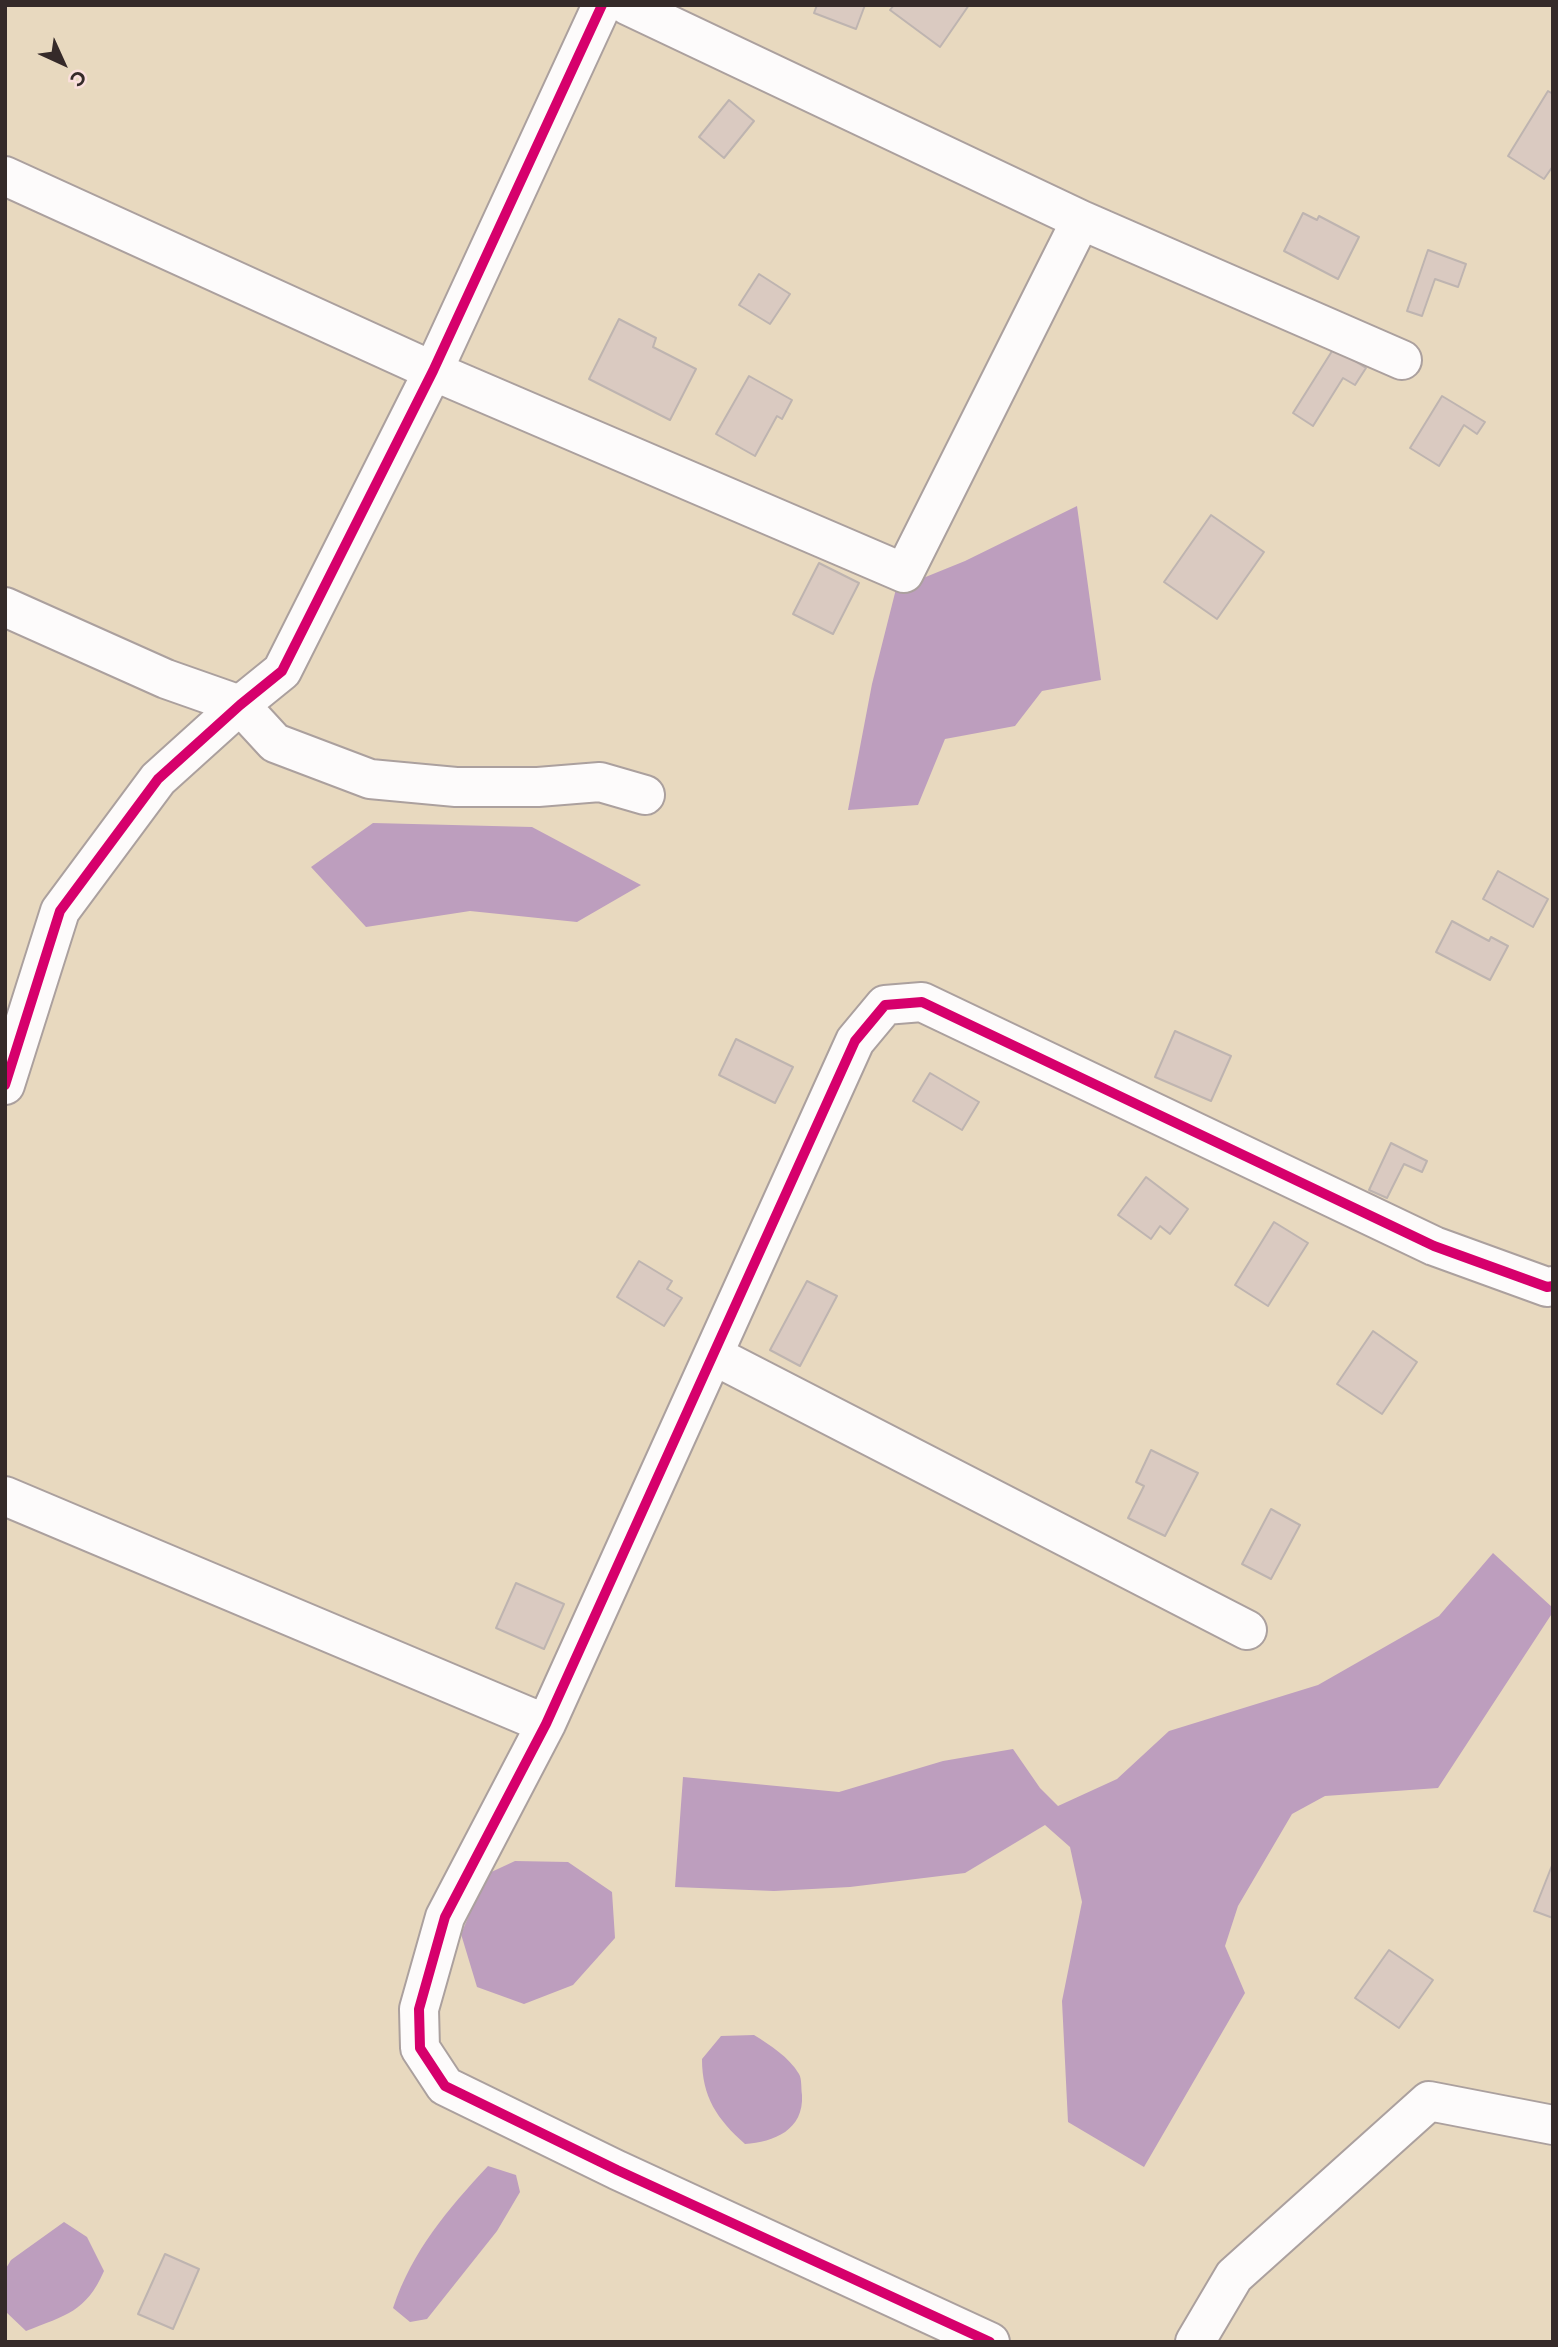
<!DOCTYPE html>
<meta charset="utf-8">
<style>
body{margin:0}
#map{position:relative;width:1558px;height:2347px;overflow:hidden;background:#f3e5e3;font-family:Montserrat,sans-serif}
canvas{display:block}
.frame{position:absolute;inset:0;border:7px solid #352a29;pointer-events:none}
.north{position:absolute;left:28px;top:28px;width:70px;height:70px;-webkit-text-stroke:5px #fadfdc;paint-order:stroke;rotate:135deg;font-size:19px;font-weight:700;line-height:28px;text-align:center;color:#352a29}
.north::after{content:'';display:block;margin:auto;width:24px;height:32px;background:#352a29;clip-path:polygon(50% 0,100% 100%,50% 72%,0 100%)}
</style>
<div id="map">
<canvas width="1558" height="2347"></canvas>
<div class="frame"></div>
<div class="north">С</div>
</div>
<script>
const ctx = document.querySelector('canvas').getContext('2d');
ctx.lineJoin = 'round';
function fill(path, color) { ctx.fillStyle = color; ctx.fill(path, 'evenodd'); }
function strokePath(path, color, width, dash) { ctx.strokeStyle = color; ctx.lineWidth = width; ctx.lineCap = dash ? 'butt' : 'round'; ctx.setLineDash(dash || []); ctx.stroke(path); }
const green = new Path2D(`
 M 5,5 L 1553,5 L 1553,2342 L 5,2342 Z`);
const water = new Path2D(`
 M 1077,506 L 1101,680 L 1042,691 L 1015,726 L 945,739 L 918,805 L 848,810 L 872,684 L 896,589 L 965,561 Z
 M 373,823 L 532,827 L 641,885 L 577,922 L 470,911 L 366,927 L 311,867 Z
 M 1493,1553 L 1553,1608 L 1553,1612 L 1438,1788 L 1325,1796 L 1292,1814 L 1238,1906 L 1225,1946 L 1245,1993 L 1144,2167 L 1068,2122 L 1062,2001 L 1082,1902 L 1070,1847 L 1045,1825 L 965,1873 L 850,1887 L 774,1891 L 675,1887 L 683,1777 L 839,1792 L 943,1761 L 1013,1749 L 1040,1788 L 1058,1806 L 1117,1779 L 1169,1731 L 1318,1685 L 1439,1616 Z
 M 515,1861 L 568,1862 L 612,1892 L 615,1938 L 573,1985 L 524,2004 L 477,1987 L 461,1934 L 487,1874 Z
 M 754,2035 C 770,2045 789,2057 799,2074 C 802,2079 801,2089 802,2095 C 804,2130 774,2142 745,2144 C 717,2119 702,2097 702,2059 L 721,2036 Z
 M 488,2166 L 516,2175 L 520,2192 L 497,2231 L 427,2319 L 410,2322 L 393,2308 C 412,2251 448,2209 488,2166 Z
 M 64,2222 L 87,2237 L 104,2271 C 86,2312 66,2315 26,2331 L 5,2311 L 5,2270 L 11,2260 Z`);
const building = new Path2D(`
 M 817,5 L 865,5 L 856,29 L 814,13 Z
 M 894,5 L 969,5 L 940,47 L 890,10 Z
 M 1548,91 L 1553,94 L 1553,166 L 1544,179 L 1508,156 Z
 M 729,100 L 754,121 L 724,158 L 699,137 Z
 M 1303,213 L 1317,220 L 1319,216 L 1359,237 L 1338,279 L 1284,251 Z
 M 1428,250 L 1466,264 L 1458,287 L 1435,279 L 1422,316 L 1407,311 Z
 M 759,274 L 790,294 L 770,324 L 739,305 Z
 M 619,319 L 656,338 L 653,347 L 696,369 L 670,420 L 589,379 Z
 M 1334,348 L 1366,368 L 1355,385 L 1343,378 L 1313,426 L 1293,413 Z
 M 749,376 L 792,400 L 782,419 L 777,416 L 755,456 L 716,434 Z
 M 1442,396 L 1485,422 L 1477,434 L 1464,425 L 1439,466 L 1410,448 Z
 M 1211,515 L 1264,552 L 1217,619 L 1164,582 Z
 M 819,563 L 859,583 L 833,634 L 793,614 Z
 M 1498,871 L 1548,899 L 1533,927 L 1483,899 Z
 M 1452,921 L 1489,941 L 1491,937 L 1508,946 L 1490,980 L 1436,952 Z
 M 1175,1031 L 1231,1056 L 1211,1101 L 1155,1077 Z
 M 736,1039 L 793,1067 L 775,1103 L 719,1075 Z
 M 930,1073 L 979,1102 L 962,1130 L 913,1101 Z
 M 1391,1143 L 1427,1161 L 1422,1172 L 1404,1164 L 1387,1198 L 1369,1190 Z
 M 1146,1177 L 1188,1209 L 1170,1234 L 1160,1226 L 1151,1239 L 1118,1215 Z
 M 1274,1222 L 1308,1243 L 1268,1306 L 1235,1285 Z
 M 639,1261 L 672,1281 L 667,1289 L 682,1298 L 664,1326 L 617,1297 Z
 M 807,1281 L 837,1296 L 800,1366 L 770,1350 Z
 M 1373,1331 L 1417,1362 L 1382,1414 L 1337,1384 Z
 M 1151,1450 L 1198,1473 L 1165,1536 L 1128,1518 L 1144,1486 L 1136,1482 Z
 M 1271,1509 L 1300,1525 L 1271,1579 L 1242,1564 Z
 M 516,1583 L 564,1604 L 544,1649 L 496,1628 Z
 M 1553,1863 L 1553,1918 L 1534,1911 Z
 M 1389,1950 L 1433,1980 L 1399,2028 L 1355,1998 Z
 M 165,2254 L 199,2269 L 173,2329 L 138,2314 Z`);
const minor = new Path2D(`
 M 627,5 L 1081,220 L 1402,360
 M 5,176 L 433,371 L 904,573 L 1081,220
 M 5,607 L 166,679 L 240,705 L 275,743 L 370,779 L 456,787 L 538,787 L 600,782 L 645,795
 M 5,1085 L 60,911 L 158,779 L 240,705 L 282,671 L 433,371 L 602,5
 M 715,1356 L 1247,1630
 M 5,1496 L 546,1724
 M 990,2342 L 617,2170 L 445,2086 L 420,2048 L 419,2009 L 445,1917 L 546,1724 L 855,1041 L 885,1005 L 922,1002 L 1434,1246 L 1547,1287 L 1553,1286
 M 1195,2342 L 1234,2276 L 1429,2101 L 1553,2125`);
const cycleway = new Path2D(`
 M 5,1085 L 60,911 L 158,779 L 240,705 L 282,671 L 433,371 L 602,5
 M 990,2342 L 617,2170 L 445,2086 L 420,2048 L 419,2009 L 445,1917 L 546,1724 L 855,1041 L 885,1005 L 922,1002 L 1434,1246 L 1547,1287 L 1553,1286`);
fill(green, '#e8d9bf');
fill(water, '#bd9ebe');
fill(building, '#dacac1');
strokePath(building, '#beb4b0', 2);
strokePath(minor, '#aba09e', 42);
strokePath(minor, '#fdfbfb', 38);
strokePath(cycleway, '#d6006c', 10);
</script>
